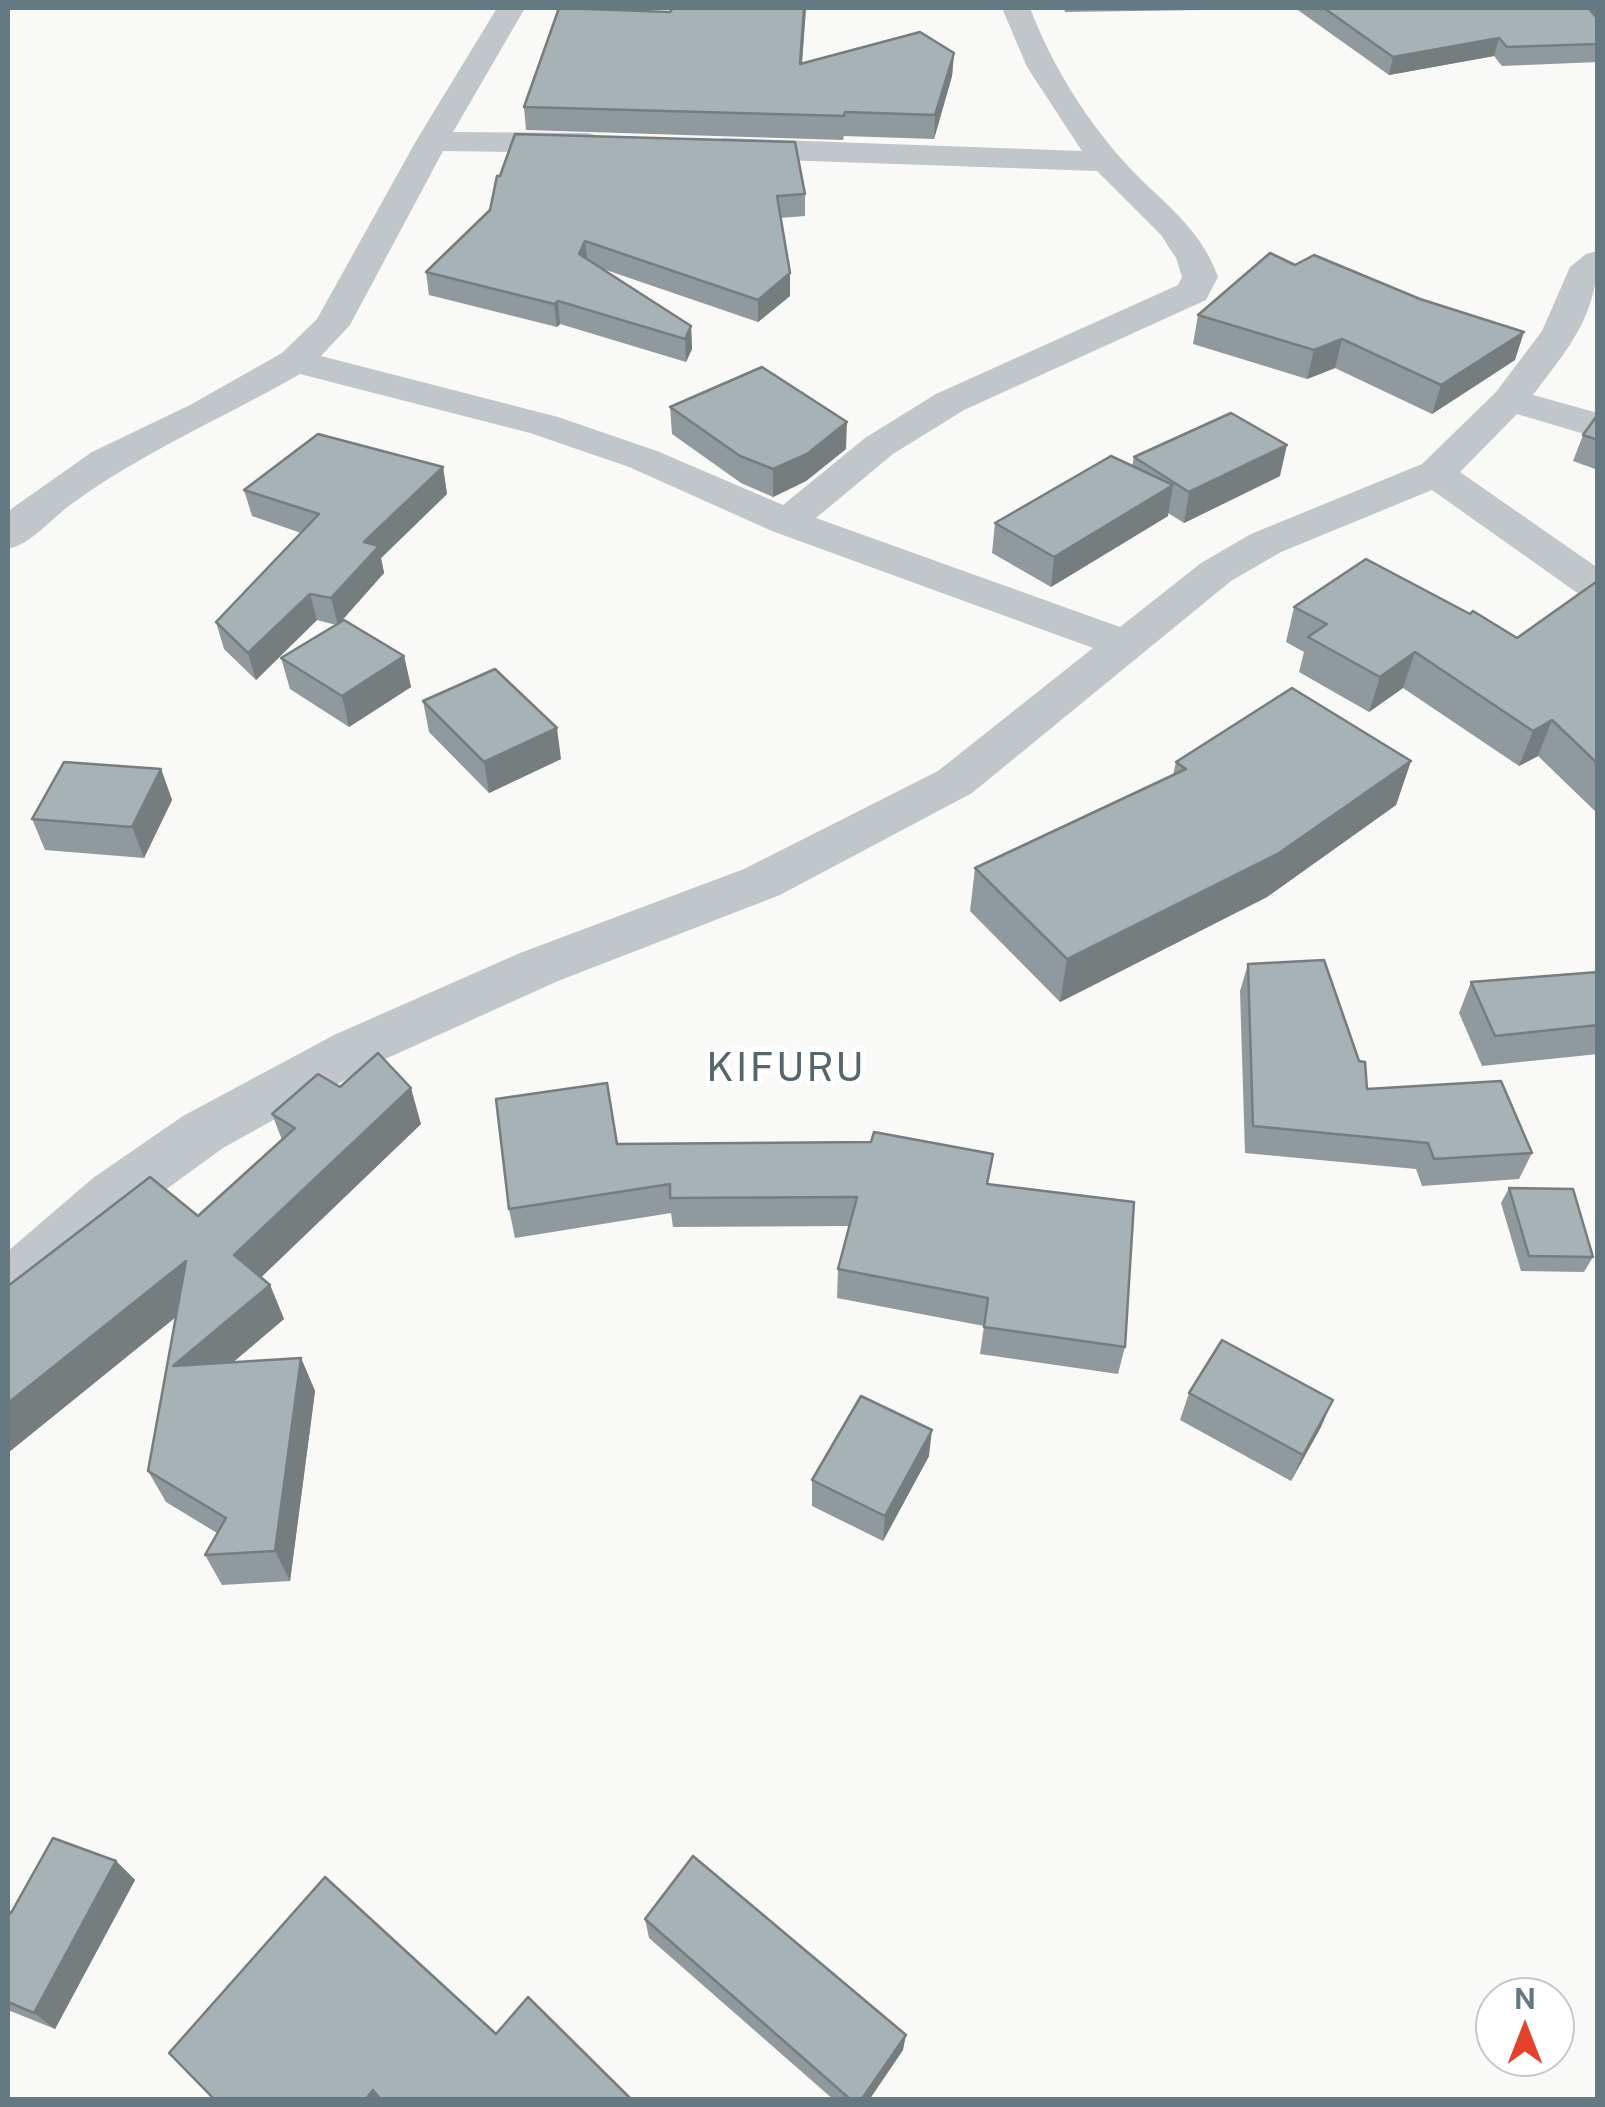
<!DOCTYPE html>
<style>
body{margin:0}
#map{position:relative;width:1605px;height:2107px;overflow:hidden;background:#f9f9f7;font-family:"Public Sans",sans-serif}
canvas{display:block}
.frame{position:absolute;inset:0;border:10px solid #647982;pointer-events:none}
.north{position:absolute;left:1475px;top:1977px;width:100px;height:100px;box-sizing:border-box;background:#fff;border:2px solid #c1c9cd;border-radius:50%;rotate:0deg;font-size:28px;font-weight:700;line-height:40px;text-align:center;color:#647982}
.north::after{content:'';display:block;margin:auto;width:35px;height:45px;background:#e2422e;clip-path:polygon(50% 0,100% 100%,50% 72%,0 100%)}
</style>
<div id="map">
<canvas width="1605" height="2107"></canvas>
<div class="frame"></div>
<div class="north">N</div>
</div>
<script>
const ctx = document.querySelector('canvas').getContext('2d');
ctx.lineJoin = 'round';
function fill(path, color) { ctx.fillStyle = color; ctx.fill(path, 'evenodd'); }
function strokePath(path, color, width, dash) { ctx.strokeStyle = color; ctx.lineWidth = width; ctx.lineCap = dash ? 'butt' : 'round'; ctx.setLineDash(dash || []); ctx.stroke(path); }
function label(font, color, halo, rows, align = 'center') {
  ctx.font = font + ' "Public Sans",sans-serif'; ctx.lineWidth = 10; ctx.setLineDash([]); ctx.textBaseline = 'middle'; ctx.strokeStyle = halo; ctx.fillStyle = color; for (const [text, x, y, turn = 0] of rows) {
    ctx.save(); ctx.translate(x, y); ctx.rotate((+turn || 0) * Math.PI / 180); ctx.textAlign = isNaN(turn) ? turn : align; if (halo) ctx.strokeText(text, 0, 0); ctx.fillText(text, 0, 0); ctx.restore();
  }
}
const minor = new Path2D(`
 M 497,8 L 525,8 L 453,132 L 588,133 L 599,136 L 604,143 L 599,150 L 588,153 L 443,151 L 350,325 L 321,356 L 558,417 L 657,451 L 783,505 L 865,438 L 936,394 L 1178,285 L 1182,277 L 1176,258 L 1161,235 L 1097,171 L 724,158 L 713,155 L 708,148 L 713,141 L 724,138 L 1082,151 L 1027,67 L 1002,8 L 1030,8 C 1052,65 1085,119 1127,165 C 1161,202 1200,226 1218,277 L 1206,300 L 964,410 L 893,454 L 816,518 L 1120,627 L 1201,563 L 1251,534 L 1422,464 L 1496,392 L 1542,331 L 1570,267 L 1586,254 L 1598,251 C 1598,315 1570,346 1533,395 L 1598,413 L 1598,438 L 1517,414 L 1460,472 L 1598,568 L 1598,601 L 1583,597 L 1432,490 L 1281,552 L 1231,581 L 972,793 L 780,895 L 558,981 L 372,1065 L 223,1148 L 135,1212 L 30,1305 L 8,1313 L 8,1251 L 93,1178 L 183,1116 L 334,1035 L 520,953 L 744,869 L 938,771 L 1093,648 L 772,531 L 629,467 L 530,433 L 300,374 C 223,418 141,453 70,505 C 50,520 31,544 8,549 L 8,513 L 11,509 L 92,452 L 190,405 L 282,353 L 317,319 L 416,141 Z`);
const wall = new Path2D(`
 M 806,8 L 802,64 L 954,53 L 952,76 L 934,139 L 844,136 L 843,140 L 526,130 L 524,107 L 670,12 Z
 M 1064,8 L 1225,8 L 1202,10 L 1065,12 Z
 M 1295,8 L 1598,8 L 1598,62 L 1502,66 L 1494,56 L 1389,75 Z
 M 805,194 L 805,216 L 780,218 L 790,296 L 758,322 L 603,269 L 691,326 L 692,349 L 686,362 L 560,324 L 557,327 L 429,295 L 426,272 L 490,210 Z
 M 1295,265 L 1515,360 L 1432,414 L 1335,368 L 1307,379 L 1193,344 L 1198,315 Z
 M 670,407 L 846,449 L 806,481 L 773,497 L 741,483 L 672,434 Z
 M 1598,414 L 1598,470 L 1573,461 L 1583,435 Z
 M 1134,457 L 1280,476 L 1184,523 L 1168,513 L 1168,516 L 1051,587 L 992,553 L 995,523 L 1132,466 Z
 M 443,467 L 447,494 L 381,558 L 384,573 L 341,621 L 404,656 L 411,687 L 349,727 L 290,689 L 281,658 L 336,625 L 317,620 L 256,680 L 224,649 L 216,622 L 301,533 L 252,516 L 244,490 Z
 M 1598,583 L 1598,814 L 1538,756 L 1519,766 L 1403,688 L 1369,712 L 1299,672 L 1304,652 L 1286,642 L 1294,607 L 1517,638 Z
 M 423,701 L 561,759 L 489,793 L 429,732 Z
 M 1411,761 L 1396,805 L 1267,897 L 1060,1002 L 970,911 L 975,868 L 1173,775 L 1176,762 Z
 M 161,769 L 172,800 L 144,858 L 45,850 L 32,819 Z
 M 1248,964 L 1367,1089 L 1532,1153 L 1519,1179 L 1422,1186 L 1416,1169 L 1245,1153 L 1240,991 Z
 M 1598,972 L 1598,1054 L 1482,1066 L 1459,1013 L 1471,982 Z
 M 340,1087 L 421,1124 L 261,1277 L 270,1285 L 284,1319 L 233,1362 L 301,1358 L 315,1391 L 290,1581 L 222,1585 L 205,1555 L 217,1533 L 166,1502 L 148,1471 L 176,1317 L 198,1216 L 282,1140 L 272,1114 Z
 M 617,1144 L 989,1184 L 1125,1347 L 1118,1374 L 980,1354 L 984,1326 L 837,1298 L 838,1269 L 849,1226 L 673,1227 L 671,1213 L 515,1238 L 509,1209 Z
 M 1509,1188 L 1593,1257 L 1584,1272 L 1521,1271 L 1501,1203 Z
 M 1189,1393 L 1321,1427 L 1291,1481 L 1180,1420 Z
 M 929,1456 L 883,1541 L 812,1506 L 812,1480 Z
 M 116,1861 L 135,1880 L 55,2029 L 8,2010 L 8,1911 L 11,1913 Z
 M 645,1919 L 903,2050 L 869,2100 L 834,2100 L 649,1938 Z`);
const shadedWall = new Path2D(`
 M 804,8 L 806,8 L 800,87 L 800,64 Z
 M 1202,8 L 1225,8 L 1202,10 Z
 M 1585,8 L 1598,8 L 1598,20 Z
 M 1499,38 L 1494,56 L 1389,75 L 1393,57 Z
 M 954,53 L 952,76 L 934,139 L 935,115 Z
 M 585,241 L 588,264 L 579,254 Z
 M 790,273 L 790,296 L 758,322 L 758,300 Z
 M 558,301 L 560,324 L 557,327 L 554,304 Z
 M 691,326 L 692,349 L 686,362 L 685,339 Z
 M 1524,332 L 1515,360 L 1432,414 L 1441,385 Z
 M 1342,339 L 1335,368 L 1307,379 L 1314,350 Z
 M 847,422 L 846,449 L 806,481 L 773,497 L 773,469 Z
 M 1287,445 L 1280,476 L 1184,523 L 1189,492 Z
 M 443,467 L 447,494 L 381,558 L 384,573 L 338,625 L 331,598 L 364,542 Z
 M 1173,485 L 1168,516 L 1051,587 L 1054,557 Z
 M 310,594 L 317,620 L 256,680 L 248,653 Z
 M 1415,652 L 1403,688 L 1369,712 L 1380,677 Z
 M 404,656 L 411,687 L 349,727 L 342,696 Z
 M 1552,720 L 1538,756 L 1519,766 L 1533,731 Z
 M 557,728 L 561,759 L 489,793 L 484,762 Z
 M 1411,761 L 1396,805 L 1267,897 L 1060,1002 L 1067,959 Z
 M 161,769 L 172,800 L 144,858 L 132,827 Z
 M 411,1088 L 421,1124 L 249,1289 L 234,1255 Z
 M 186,1261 L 202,1296 L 8,1453 L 8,1403 Z
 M 270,1285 L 284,1319 L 190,1399 L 173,1366 Z
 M 301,1358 L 315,1391 L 290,1581 L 275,1551 Z
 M 1333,1400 L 1321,1427 L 1291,1481 L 1303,1455 Z
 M 932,1430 L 929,1456 L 883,1541 L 885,1516 Z
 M 116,1861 L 135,1880 L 55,2029 L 34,2013 Z
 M 906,2035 L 903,2050 L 869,2100 L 861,2100 Z
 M 373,2090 L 380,2100 L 365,2100 Z`);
const building = new Path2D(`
 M 559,8 L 670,12 L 673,8 L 804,8 L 800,64 L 920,32 L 954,53 L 935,115 L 845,112 L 844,116 L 524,107 Z
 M 1324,8 L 1588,8 L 1598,19 L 1598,44 L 1507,47 L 1499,38 L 1393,57 Z
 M 515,134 L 795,142 L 805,194 L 777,196 L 790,273 L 758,300 L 585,241 L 579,254 L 691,326 L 685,339 L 558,301 L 554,304 L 426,272 L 490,210 L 497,176 L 500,176 Z
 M 1270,253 L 1295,265 L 1314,255 L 1420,299 L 1524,332 L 1441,385 L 1342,339 L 1314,350 L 1198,315 Z
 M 762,367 L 847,422 L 807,454 L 773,469 L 740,456 L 670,407 Z
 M 1231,413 L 1287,445 L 1189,492 L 1134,457 Z
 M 1598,414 L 1598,440 L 1583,435 Z
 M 318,434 L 443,467 L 364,542 L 379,546 L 331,598 L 310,594 L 248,653 L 216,622 L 319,514 L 244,490 Z
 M 1111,456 L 1173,485 L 1054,557 L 995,523 Z
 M 1366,559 L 1470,614 L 1473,611 L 1517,638 L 1596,582 L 1598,583 L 1598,764 L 1552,720 L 1533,731 L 1415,652 L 1380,677 L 1308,637 L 1327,624 L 1294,607 Z
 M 344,620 L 404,656 L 342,696 L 281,658 Z
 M 495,669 L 557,728 L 484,762 L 423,701 Z
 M 1292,688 L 1411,761 L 1279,853 L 1067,959 L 975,868 L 1186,769 L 1176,762 Z
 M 64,762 L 161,769 L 132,827 L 32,819 Z
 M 1324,960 L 1359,1061 L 1365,1062 L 1367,1089 L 1501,1081 L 1532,1153 L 1434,1159 L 1428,1143 L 1253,1126 L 1248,964 Z
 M 1598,972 L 1598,1025 L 1495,1036 L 1471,982 Z
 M 378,1053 L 411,1088 L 234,1255 L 270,1285 L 173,1366 L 301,1358 L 275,1551 L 205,1555 L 226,1518 L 148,1471 L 186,1261 L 8,1403 L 8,1286 L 150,1177 L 198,1216 L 295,1128 L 272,1114 L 318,1074 L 340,1087 Z
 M 607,1083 L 617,1144 L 871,1142 L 874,1132 L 993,1154 L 987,1184 L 1134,1202 L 1125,1347 L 984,1327 L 988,1298 L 838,1269 L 857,1197 L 670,1198 L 670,1184 L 509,1209 L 496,1099 Z
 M 1509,1188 L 1573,1189 L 1593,1257 L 1529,1256 Z
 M 1222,1340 L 1333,1400 L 1303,1455 L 1189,1393 Z
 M 861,1396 L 932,1430 L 885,1516 L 812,1480 Z
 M 53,1838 L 116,1861 L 34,2013 L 8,2002 L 8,1911 L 11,1913 Z
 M 693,1856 L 906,2035 L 861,2100 L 851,2100 L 645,1919 Z
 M 325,1877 L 496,2034 L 528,1997 L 632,2100 L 381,2100 L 373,2090 L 365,2100 L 215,2100 L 169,2053 Z`);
const quarterNames = [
 ["KIFURU",786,1069]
];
fill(minor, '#c0c6c9');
fill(wall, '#90999d');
fill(shadedWall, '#757d7f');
fill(building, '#a7b2b6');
strokePath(building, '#757d7f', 2.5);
ctx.letterSpacing = '2.5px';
label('40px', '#56666d', '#fff', quarterNames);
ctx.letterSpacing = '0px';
</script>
